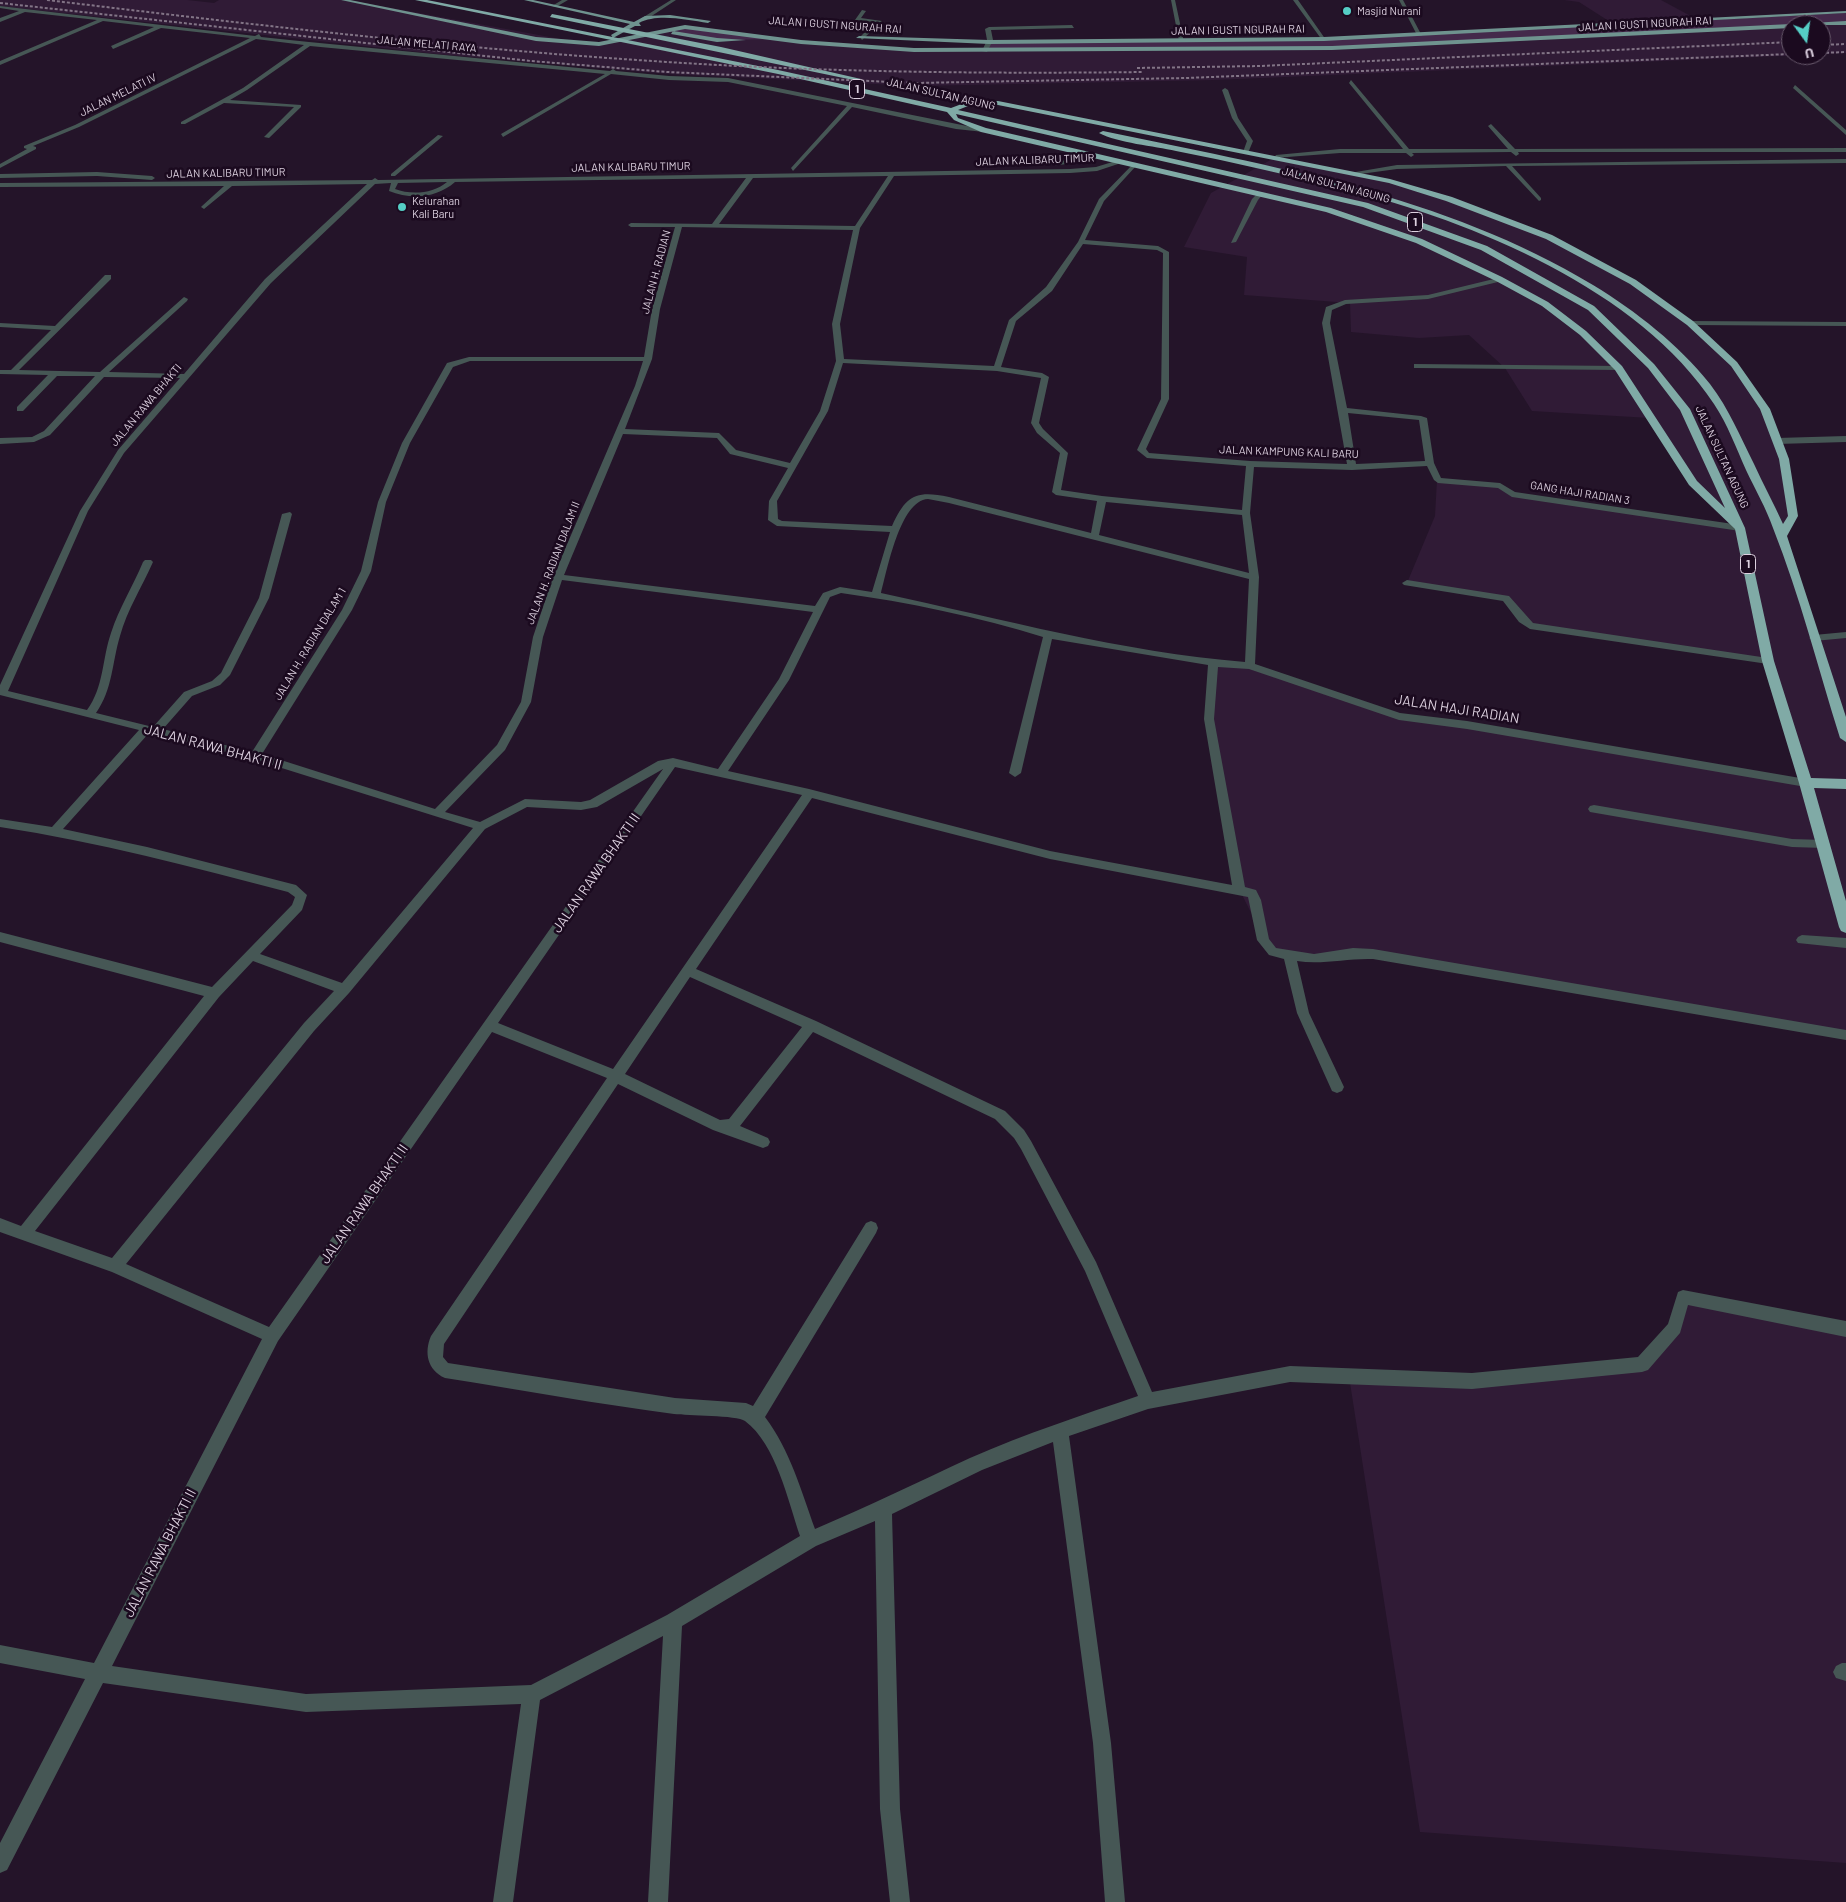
<!DOCTYPE html>
<style>
body{margin:0}
#map{position:relative;width:1846px;height:1902px;overflow:hidden;background:#241429;font-family:Barlow,sans-serif}
canvas{display:block}
.north{position:absolute;left:1781px;top:15px;width:50px;height:50px;box-sizing:border-box;background:#1b0a1f;border:1px solid #68596c;border-radius:50%;rotate:166deg;font-size:14px;font-weight:700;line-height:20px;text-align:center;color:#dcd0df}
.north::after{content:'';display:block;margin:auto;width:18px;height:22px;background:#55cec5;clip-path:polygon(50% 0,100% 100%,50% 72%,0 100%)}
</style>
<div id="map">
<canvas width="1846" height="1902"></canvas>
<div class="north">U</div>
</div>
<script>
const ctx = document.querySelector('canvas').getContext('2d');
ctx.lineJoin = 'round';
function fill(path, color) { ctx.fillStyle = color; ctx.fill(path, 'evenodd'); }
function strokePath(path, color, width, dash) { ctx.strokeStyle = color; ctx.lineWidth = width; ctx.lineCap = dash ? 'butt' : 'round'; ctx.setLineDash(dash || []); ctx.stroke(path); }
function label(font, color, halo, rows, align = 'center') {
  ctx.font = font + ' Barlow,sans-serif'; ctx.lineWidth = 5; ctx.setLineDash([]); ctx.textBaseline = 'middle'; ctx.strokeStyle = halo; ctx.fillStyle = color; for (const [text, x, y, turn = 0] of rows) {
    ctx.save(); ctx.translate(x, y); ctx.rotate((+turn || 0) * Math.PI / 180); ctx.textAlign = isNaN(turn) ? turn : align; if (halo) ctx.strokeText(text, 0, 0); ctx.fillText(text, 0, 0); ctx.restore();
  }
}
const built = new Path2D(`
 M 0,0 L 187,0 L 214,3 L 219,0 L 348,0 L 577,42 L 599,44 L 664,31 L 694,37 L 780,39 L 927,50 L 1791,26 L 1791,55 L 1805,55 L 1214,80 L 917,86 L 668,74 L 438,54 L 0,6 Z
 M 1564,0 L 1661,0 L 1700,21 L 1615,25 L 1579,2 Z
 M 1846,23 L 1846,53 L 1821,54 L 1821,25 L 1811,25 Z
 M 1276,157 L 1390,181 L 1549,237 L 1599,262 L 1660,302 L 1734,364 L 1765,409 L 1784,459 L 1793,516 L 1782,535 L 1814,638 L 1846,635 L 1846,1035 L 1365,953 L 1314,959 L 1270,950 L 1239,889 L 1209,719 L 1213,663 L 1250,666 L 1384,713 L 1806,783 L 1768,661 L 1530,626 L 1511,602 L 1407,583 L 1435,516 L 1437,480 L 1500,486 L 1511,493 L 1739,528 L 1691,483 L 1650,418 L 1532,411 L 1505,368 L 1469,335 L 1419,338 L 1351,332 L 1350,303 L 1244,295 L 1247,257 L 1184,247 L 1211,193 Z
 M 1683,1297 L 1846,1327 L 1846,1863 L 1420,1832 L 1348,1370 L 1472,1381 L 1642,1364 L 1675,1328 Z`);
const green = new Path2D(`
 M 1846,13 L 1846,23 L 1332,48 L 985,51 L 990,42 L 1324,39 Z
 M 685,27 L 780,39 L 717,40 L 664,31 Z`);
const minor = new Path2D(`
 M 562,0 L 568,0 L 556,7 L 552,6 Z
 M 671,0 L 676,0 L 647,19 L 642,18 Z
 M 1171,0 L 1175,0 L 1184,42 L 1179,41 Z
 M 1293,0 L 1298,0 L 1326,40 L 1322,40 Z
 M 1399,0 L 1403,0 L 1422,36 L 1417,35 Z
 M 0,6 L 255,36 L 259,34 L 261,37 L 309,42 L 610,71 L 613,69 L 616,71 L 669,76 L 728,78 L 987,130 L 984,132 L 956,129 L 852,107 L 793,171 L 791,168 L 847,106 L 728,82 L 669,80 L 611,74 L 503,137 L 501,134 L 605,74 L 310,46 L 247,90 L 230,100 L 301,105 L 301,107 L 269,138 L 264,137 L 294,107 L 224,103 L 185,124 L 181,124 L 181,122 L 243,88 L 304,45 L 256,39 L 79,127 L 33,146 L 36,147 L 36,149 L 0,168 L 0,164 L 27,149 L 24,148 L 24,146 L 75,125 L 250,38 L 161,28 L 113,49 L 111,46 L 154,27 L 103,21 L 0,65 L 0,61 L 97,20 L 25,12 L 0,22 L 0,18 L 19,11 L 0,8 Z
 M 862,10 L 866,11 L 861,18 L 882,21 L 862,40 L 860,37 L 875,22 L 855,20 Z
 M 1072,25 L 1074,28 L 991,30 L 993,40 L 987,52 L 982,51 L 987,40 L 985,29 L 989,27 Z
 M 1351,80 L 1409,149 L 1508,149 L 1488,126 L 1491,124 L 1515,149 L 1846,148 L 1846,152 L 1518,152 L 1519,154 L 1516,156 L 1511,152 L 1412,153 L 1414,155 L 1411,157 L 1406,153 L 1340,153 L 1274,158 L 1276,155 L 1340,149 L 1403,149 L 1349,83 Z
 M 1795,85 L 1846,130 L 1846,135 L 1793,88 Z
 M 1225,88 L 1228,90 L 1238,118 L 1253,141 L 1248,153 L 1243,152 L 1247,141 L 1232,118 L 1222,90 Z
 M 438,135 L 443,136 L 395,176 L 391,176 L 391,174 Z
 M 1085,152 L 1087,155 C 1076,161 1059,169 1047,163 L 1067,160 Z
 M 1846,159 L 1846,163 L 1512,166 L 1541,198 L 1541,200 L 1539,201 L 1506,166 L 1397,169 L 1353,175 L 1350,173 L 1397,165 Z
 M 1119,160 L 1121,163 L 1097,171 L 1070,173 L 894,176 L 860,228 L 840,324 L 844,359 L 994,366 L 1009,320 L 1046,287 L 1078,242 L 1099,199 L 1134,163 L 1136,166 L 1104,201 L 1085,240 L 1158,246 L 1169,252 L 1169,399 L 1146,449 L 1149,453 L 1250,461 L 1347,464 L 1322,323 L 1326,307 L 1345,300 L 1428,295 L 1502,277 L 1502,281 L 1428,299 L 1346,304 L 1332,310 L 1330,323 L 1347,408 L 1421,416 L 1427,418 L 1434,463 L 1441,478 L 1500,483 L 1515,492 L 1740,525 L 1745,528 L 1740,531 L 1512,497 L 1498,488 L 1438,483 L 1434,480 L 1427,466 L 1352,470 L 1254,467 L 1250,513 L 1259,577 L 1255,664 L 1400,713 L 1467,721 L 1806,779 L 1812,783 L 1806,787 L 1467,729 L 1399,720 L 1249,669 L 1218,667 L 1214,719 L 1245,887 L 1256,890 L 1261,900 L 1269,939 L 1276,948 L 1314,954 L 1353,948 L 1373,949 L 1846,1030 L 1846,1040 L 1373,959 C 1347,958 1322,965 1297,961 L 1309,1013 L 1344,1087 L 1342,1091 L 1337,1093 L 1332,1091 L 1297,1013 L 1284,959 L 1269,955 L 1257,940 L 1248,897 L 1050,859 L 812,798 L 696,969 L 816,1021 L 1005,1111 L 1024,1130 L 1031,1141 L 1096,1262 L 1152,1392 L 1290,1366 L 1472,1373 L 1638,1357 L 1668,1324 L 1678,1292 L 1683,1290 L 1846,1321 L 1846,1337 L 1688,1305 L 1680,1333 L 1648,1370 L 1642,1372 L 1472,1389 L 1290,1382 L 1148,1409 L 1069,1436 L 1111,1743 L 1125,1902 L 1105,1902 L 1093,1743 L 1053,1442 L 982,1470 L 892,1514 L 900,1809 L 910,1902 L 890,1902 L 880,1809 L 875,1521 L 816,1546 L 682,1626 L 668,1902 L 648,1902 L 663,1636 L 540,1700 L 513,1902 L 493,1902 L 521,1704 L 306,1712 L 103,1683 L 7,1870 L 0,1873 L 0,1843 L 85,1679 L 0,1663 L 0,1645 L 94,1663 L 262,1339 L 112,1272 L 0,1232 L 0,1218 L 21,1226 L 204,996 L 0,942 L 0,932 L 212,987 L 292,905 L 295,897 L 288,892 C 193,867 98,842 0,827 L 0,819 L 52,827 L 139,730 L 0,695 L 0,685 L 80,511 L 118,450 L 180,378 L 104,377 L 50,435 L 34,442 L 0,444 L 0,438 L 32,437 L 44,431 L 95,376 L 57,376 L 23,411 L 17,411 L 17,407 L 48,375 L 0,374 L 0,370 L 11,370 L 51,330 L 0,327 L 0,323 L 55,326 L 105,275 L 111,275 L 111,279 L 19,370 L 100,372 L 184,297 L 188,299 L 187,301 L 109,372 L 184,374 L 265,279 L 367,184 L 232,186 L 204,209 L 201,207 L 202,206 L 224,186 L 0,187 L 0,183 L 372,180 L 375,178 L 378,180 L 1070,169 L 1096,167 ZM 888,176 L 855,226 L 719,224 L 753,178 ZM 746,178 L 712,224 L 631,223 L 628,225 L 631,227 L 675,227 L 652,309 L 644,357 L 469,357 L 447,363 L 402,443 L 378,502 L 361,571 L 342,610 L 252,752 L 163,729 L 192,696 L 220,685 L 230,675 L 269,598 L 292,514 L 290,512 L 282,514 L 259,598 L 221,673 L 212,681 L 184,692 L 153,727 L 96,713 C 113,689 112,662 120,636 C 127,610 142,587 153,562 L 151,560 L 145,560 L 143,562 C 133,586 119,608 111,633 C 102,659 104,687 87,710 L 8,691 L 88,511 L 124,453 L 271,283 L 375,184 L 391,183 L 389,191 C 411,200 437,198 455,182 ZM 447,182 C 433,194 411,195 395,189 L 398,183 ZM 682,227 L 853,230 L 832,324 L 836,361 L 820,411 L 790,463 L 736,450 L 719,433 L 625,429 L 652,359 L 660,309 ZM 1083,244 L 1157,250 L 1163,253 L 1161,399 L 1137,450 L 1147,458 L 1246,466 L 1242,510 L 1102,496 L 1061,490 L 1068,453 L 1043,429 L 1039,423 L 1049,377 L 1042,373 L 1001,367 L 1016,321 L 1052,291 ZM 470,361 L 643,361 L 635,386 L 553,577 L 533,637 L 521,702 L 497,745 L 435,809 L 262,754 L 352,610 L 371,571 L 386,502 L 410,443 L 453,367 ZM 843,363 L 997,371 L 1041,378 L 1031,423 L 1037,433 L 1060,453 L 1052,492 L 1056,495 L 1097,501 L 1091,533 L 949,497 C 916,490 906,495 892,526 L 782,521 L 778,519 L 777,501 L 828,411 ZM 1348,413 L 1419,420 L 1425,461 L 1356,464 ZM 623,434 L 717,438 L 730,454 L 788,468 L 769,501 L 768,520 L 777,526 L 890,532 L 872,592 L 840,587 L 823,593 L 815,606 L 564,575 ZM 928,499 L 949,503 L 1249,579 L 1245,662 C 1122,652 1002,619 881,593 C 887,571 900,500 928,499 ZM 1106,502 L 1242,515 L 1249,573 L 1099,535 ZM 562,580 L 813,612 L 779,679 L 718,769 L 673,758 L 658,761 L 590,800 L 581,802 L 525,799 L 480,822 L 445,812 L 505,750 L 531,702 L 543,637 ZM 841,593 C 906,602 980,617 1043,637 L 1009,773 L 1015,777 L 1021,773 L 1052,639 L 1208,665 L 1204,719 L 1232,885 L 1050,851 L 809,789 L 728,771 L 789,680 L 830,597 ZM 149,733 L 253,759 L 473,828 L 342,983 L 260,954 L 302,910 L 307,895 L 296,885 L 147,847 L 63,829 ZM 675,767 L 802,795 L 613,1069 L 498,1023 ZM 663,769 L 269,1327 L 126,1264 L 314,1031 L 349,993 L 485,829 L 527,807 L 581,810 L 597,807 ZM 253,961 L 334,991 L 304,1023 L 112,1258 L 35,1231 L 219,997 ZM 690,977 L 802,1027 L 729,1119 L 720,1120 L 625,1074 ZM 492,1032 L 607,1078 L 431,1336 C 424,1352 427,1370 445,1378 C 521,1390 598,1404 674,1414 C 687,1416 737,1415 745,1421 C 776,1444 788,1501 800,1536 L 667,1615 L 531,1685 L 306,1694 L 112,1666 L 278,1341 ZM 813,1032 L 995,1119 L 1014,1138 L 1021,1149 L 1085,1271 L 1138,1396 C 1082,1415 1025,1434 970,1458 C 918,1482 867,1507 815,1529 C 801,1490 790,1450 765,1417 L 876,1233 L 878,1228 L 876,1223 L 871,1221 L 866,1223 L 753,1406 L 746,1403 L 675,1398 L 448,1363 L 443,1357 L 444,1344 L 618,1084 L 713,1130 L 763,1148 L 768,1146 L 770,1142 L 768,1138 L 740,1126 Z
 M 97,172 L 152,176 L 155,178 L 152,180 L 97,176 L 0,178 L 0,174 Z
 M 1258,193 L 1263,194 L 1258,200 L 1236,242 L 1231,243 L 1252,199 Z
 M 1687,321 L 1846,322 L 1846,326 L 1690,325 L 1686,323 Z
 M 1414,364 L 1619,366 L 1623,368 L 1619,370 L 1417,368 L 1414,368 Z
 M 1846,436 L 1846,442 L 1777,444 L 1773,441 L 1777,438 Z
 M 1407,580 L 1509,596 L 1533,623 L 1768,658 L 1773,661 L 1768,664 L 1530,629 L 1519,622 L 1503,601 L 1404,585 L 1402,583 Z
 M 1846,632 L 1846,638 L 1814,641 L 1809,638 L 1814,635 Z
 M 1594,805 L 1792,839 L 1824,840 L 1830,844 L 1824,848 L 1792,847 L 1590,812 L 1588,809 L 1590,806 Z
 M 1802,935 L 1846,938 L 1846,948 L 1798,943 L 1796,940 L 1798,937 Z
 M 1842,1663 L 1846,1663 L 1846,1681 L 1836,1678 L 1833,1672 L 1836,1666 Z`);
const major = new Path2D(`
 M 341,0 L 350,0 L 536,37 L 599,42 L 685,25 L 801,40 L 914,48 L 1332,46 L 1791,24 L 1793,25 L 1791,28 L 1332,50 L 914,52 L 801,44 L 685,29 L 599,46 L 536,41 Z
 M 524,0 L 533,0 L 634,22 L 645,16 L 670,15 L 711,21 L 708,23 C 687,20 658,13 639,23 L 641,26 L 635,26 L 613,38 L 611,35 L 630,24 Z
 M 1846,11 L 1846,13 L 1324,41 L 989,44 L 856,38 L 859,36 L 989,40 L 1324,37 Z
 M 1846,21 L 1846,25 L 1808,25 L 1811,23 Z
 M 673,31 L 717,38 L 746,40 L 717,42 L 671,34 Z`);
const highway = new Path2D(`
 M 415,0 L 427,0 L 778,70 L 951,108 L 967,102 L 998,101 L 1390,179 L 1452,197 L 1552,235 L 1636,280 L 1693,321 L 1737,362 L 1770,409 L 1789,459 L 1798,516 L 1787,536 L 1846,717 L 1846,742 L 1840,738 C 1818,668 1800,596 1773,528 C 1766,508 1755,489 1746,470 C 1736,448 1728,425 1714,404 C 1639,289 1473,222 1345,189 C 1289,175 1232,162 1176,151 C 1154,146 1118,143 1099,133 L 1103,131 C 1271,166 1444,195 1593,285 C 1637,312 1678,344 1710,384 C 1729,409 1740,436 1754,464 C 1763,484 1774,504 1783,524 L 1788,516 L 1779,459 L 1760,409 L 1731,366 L 1687,325 L 1630,284 L 1546,239 L 1446,201 L 1389,183 L 998,105 L 968,106 L 958,110 L 1368,203 L 1487,246 L 1594,306 L 1654,364 L 1690,409 L 1745,528 L 1774,661 L 1811,778 L 1846,779 L 1846,789 L 1814,788 L 1846,901 L 1846,933 L 1841,931 L 1839,927 L 1799,783 L 1762,661 L 1735,529 L 1689,485 L 1615,370 L 1580,335 L 1542,306 L 1496,281 L 1416,243 L 1326,212 L 981,132 L 954,120 L 947,112 L 778,74 ZM 956,114 L 1363,207 L 1481,250 L 1588,310 L 1648,368 L 1680,410 L 1725,508 L 1697,481 L 1622,366 L 1586,331 L 1548,302 L 1502,277 L 1422,239 L 1331,208 L 986,128 L 958,118 Z
 M 552,14 L 721,47 L 861,79 L 858,81 L 550,17 Z`);
const rail = new Path2D(`
 M 47,0 C 248,24 449,48 652,61 C 815,72 979,74 1143,72
 M 0,3 L 531,61 L 667,72 L 915,83 L 1186,78 L 1791,54
 M 1821,45 L 1846,44
 M 1821,53 L 1846,52
 M 1137,68 L 1260,66 L 1791,42`);
const markers = [
 [1347,11,5,"#55cec5"],
 [402,207,5,"#55cec5"]
];
const farPoinames = [
 ["Masjid Nurani",1357,11],
 ["Kelurahan",412,201],
 ["Kali Baru",412,214]
];
const farStreetnames = [
 ["JALAN I GUSTI NGURAH RAI",1645,24,-3],
 ["JALAN I GUSTI NGURAH RAI",835,25,4],
 ["JALAN I GUSTI NGURAH RAI",1238,30,-1],
 ["JALAN MELATI RAYA",427,44,5],
 ["JALAN SULTAN AGUNG",941,94,13],
 ["JALAN MELATI IV",118,95,-26],
 ["JALAN KALIBARU TIMUR",1035,160,-2],
 ["JALAN KALIBARU TIMUR",631,167,-1],
 ["JALAN KALIBARU TIMUR",226,173,-1],
 ["JALAN SULTAN AGUNG",1336,185,15],
 ["JALAN H. RADIAN",656,272,-75],
 ["JALAN RAWA BHAKTI",146,405,-50],
 ["JALAN KAMPUNG KALI BARU",1289,452,2],
 ["JALAN SULTAN AGUNG",1722,457,65],
 ["GANG HAJI RADIAN 3",1580,493,9],
 ["JALAN H. RADIAN DALAM II",553,563,-69],
 ["JALAN H. RADIAN DALAM 1",310,644,-59]
];
const shields = [
 [857,89,15],
 [1415,222,15],
 [1748,564,15]
];
const shieldNames = [
 ["1",857,89],
 ["1",1415,222],
 ["1",1748,564]
];
const streetNames = [
 ["JALAN HAJI RADIAN",1457,709,9],
 ["JALAN RAWA BHAKTI II",213,747,15],
 ["JALAN RAWA BHAKTI II",596,873,-55],
 ["JALAN RAWA BHAKTI II",364,1204,-55],
 ["JALAN RAWA BHAKTI II",160,1553,-63]
];
fill(built, '#301b36');
fill(green, '#44294b');
fill(minor, '#465755');
fill(major, '#6f938f');
fill(highway, '#80aaa6');
strokePath(rail, '#827486', 2, [3, 2]);
for (const [x, y, r, color] of markers) { const dot = new Path2D(); dot.arc(x, y, r, 0, 2 * Math.PI); ctx.fillStyle = color; ctx.fill(dot); strokePath(dot, '#1b0a1f', 2); }
label('11px', '#dcd0df', '#1b0a1f', farPoinames, 'left');
label('11px', '#dcd0df', '#1b0a1f', farStreetnames);
for (const [x, y, w] of shields) { const box = new Path2D(); box.roundRect(x - w / 2, y - 9.5, w, 19, 4); ctx.fillStyle = '#1b0a1f'; ctx.fill(box); strokePath(box, '#dcd0df', 1); }
label('bold 12px', '#dcd0df', null, shieldNames);
label('14px', '#dcd0df', '#1b0a1f', streetNames);
</script>
